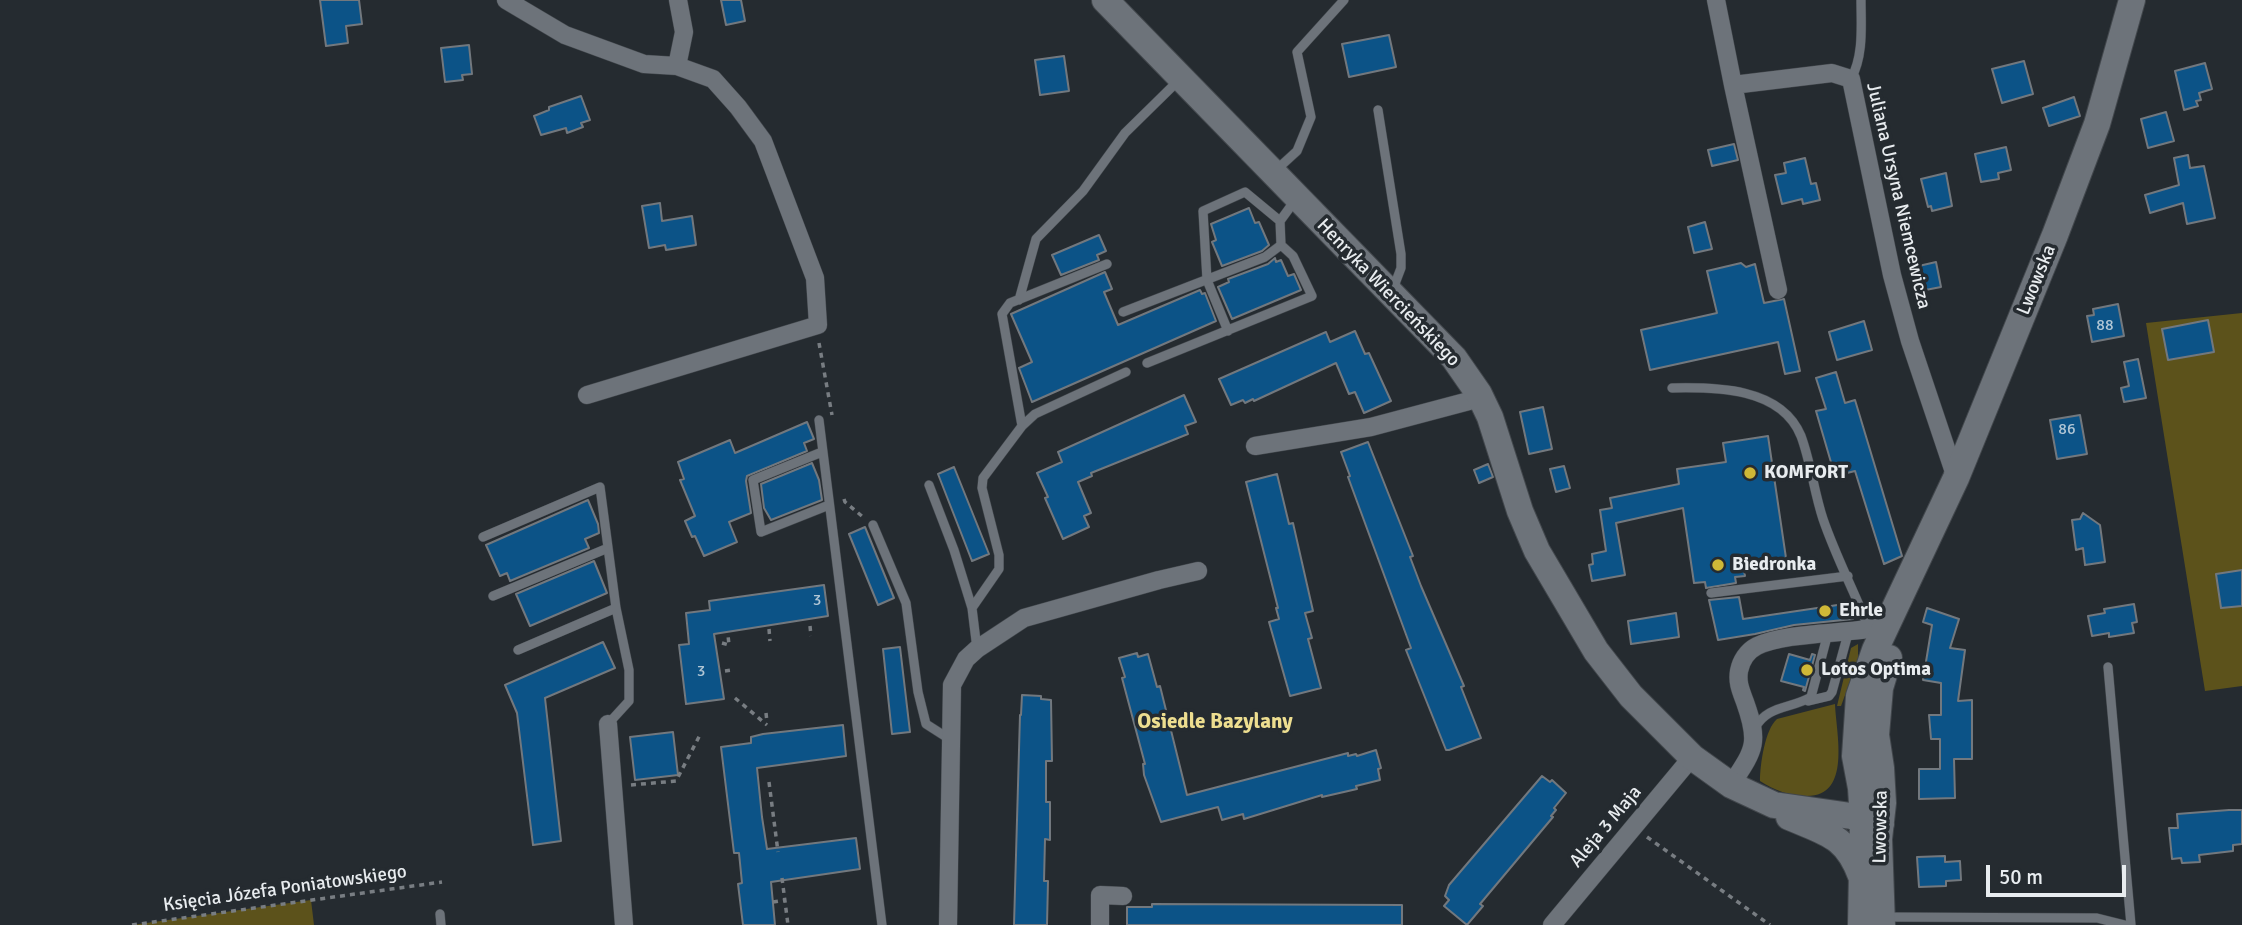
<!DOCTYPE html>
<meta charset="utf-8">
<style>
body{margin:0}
#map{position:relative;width:2242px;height:925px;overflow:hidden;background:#252b30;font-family:Signika,sans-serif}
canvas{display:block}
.scale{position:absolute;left:1986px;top:865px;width:140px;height:32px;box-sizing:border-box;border:4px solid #e8ecef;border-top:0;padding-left:9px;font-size:21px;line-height:24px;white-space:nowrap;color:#e8ecef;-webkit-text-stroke:5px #252b30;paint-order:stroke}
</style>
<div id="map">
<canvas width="2242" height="925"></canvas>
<div class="scale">50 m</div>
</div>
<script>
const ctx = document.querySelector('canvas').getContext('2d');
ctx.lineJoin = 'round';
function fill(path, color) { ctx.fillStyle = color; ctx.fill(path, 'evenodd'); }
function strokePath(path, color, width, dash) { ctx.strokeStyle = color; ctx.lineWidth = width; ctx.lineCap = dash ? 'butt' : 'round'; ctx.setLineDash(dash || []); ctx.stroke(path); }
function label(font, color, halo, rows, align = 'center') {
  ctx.font = font + ' Signika,sans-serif'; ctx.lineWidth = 7; ctx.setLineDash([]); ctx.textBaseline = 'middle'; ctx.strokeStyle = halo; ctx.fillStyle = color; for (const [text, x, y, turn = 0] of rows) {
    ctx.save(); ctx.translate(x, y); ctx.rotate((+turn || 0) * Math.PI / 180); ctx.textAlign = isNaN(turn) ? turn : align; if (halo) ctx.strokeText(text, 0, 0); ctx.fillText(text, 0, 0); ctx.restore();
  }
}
const green = new Path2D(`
 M 2242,313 L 2242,686 L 2205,691 L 2146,323 Z
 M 1858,644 L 1858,660 L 1841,706 L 1837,706 L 1851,648 Z
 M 1835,704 C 1836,733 1852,796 1807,796 C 1790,796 1774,790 1760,781 C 1760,765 1765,729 1777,719 Z
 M 311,900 L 314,925 L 132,925 Z`);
const building = new Path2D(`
 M 320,0 L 359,0 L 362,24 L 346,26 L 348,43 L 326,46 Z
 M 721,0 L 741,0 L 745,21 L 726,25 Z
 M 1389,35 L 1396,67 L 1349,77 L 1342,44 Z
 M 469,45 L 472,74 L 462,75 L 463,80 L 445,82 L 441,48 Z
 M 1064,56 L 1069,91 L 1040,95 L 1035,60 Z
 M 2024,61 L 2033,94 L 2002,103 L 1992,69 Z
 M 2205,63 L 2212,89 L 2199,93 L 2201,100 L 2196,101 L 2198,106 L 2184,110 L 2175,71 Z
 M 581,96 L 590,120 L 581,123 L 583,127 L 567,133 L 566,128 L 541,135 L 534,116 L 549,110 L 549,107 Z
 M 2074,97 L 2080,116 L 2049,126 L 2043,108 Z
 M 2166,112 L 2174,141 L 2148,148 L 2141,119 Z
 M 1734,144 L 1738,160 L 1712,166 L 1708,150 Z
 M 2006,147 L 2011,170 L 1998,173 L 1999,179 L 1981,182 L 1975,154 Z
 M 2188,155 L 2190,168 L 2204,166 L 2215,218 L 2187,224 L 2183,203 L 2150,213 L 2145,195 L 2179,185 L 2174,158 Z
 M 1805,158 L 1811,184 L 1816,183 L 1820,200 L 1803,204 L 1802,199 L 1782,204 L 1775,175 L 1786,173 L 1784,163 Z
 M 1946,173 L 1952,206 L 1932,211 L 1931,206 L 1928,207 L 1921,179 Z
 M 660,203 L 662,221 L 692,216 L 696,245 L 666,250 L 665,245 L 649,248 L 642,206 Z
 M 1249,208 L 1255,223 L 1259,222 L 1269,245 L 1262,251 L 1222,266 L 1212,242 L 1216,240 L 1211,224 Z
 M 1705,222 L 1712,249 L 1694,253 L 1688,227 Z
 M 1099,235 L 1106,251 L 1097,255 L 1099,260 L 1061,275 L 1052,255 Z
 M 1275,258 L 1276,262 L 1281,260 L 1288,276 L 1294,274 L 1301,290 L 1232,319 L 1218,287 L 1229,282 L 1228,279 L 1268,264 Z
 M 1936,262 L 1941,287 L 1915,292 L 1910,268 Z
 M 1741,263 L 1746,267 L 1755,264 L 1764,303 L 1784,299 L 1800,371 L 1785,374 L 1778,342 L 1650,370 L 1641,330 L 1717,313 L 1707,271 Z
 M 1105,272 L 1112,289 L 1104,292 L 1118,325 L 1200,290 L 1202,294 L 1205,293 L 1216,321 L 1032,402 L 1019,368 L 1032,362 L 1011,314 Z
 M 2118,304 L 2124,336 L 2092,342 L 2087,316 L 2094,315 L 2093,309 Z
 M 2208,320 L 2214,352 L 2168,360 L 2162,329 Z
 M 1864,321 L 1872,350 L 1837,360 L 1829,332 Z
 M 1355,331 L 1365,354 L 1369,353 L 1391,401 L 1364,413 L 1355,392 L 1349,394 L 1336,363 L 1254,401 L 1253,399 L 1245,403 L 1243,400 L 1231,405 L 1219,379 L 1326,332 L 1330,342 Z
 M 2138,359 L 2146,398 L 2124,402 L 2121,388 L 2129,386 L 2124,362 Z
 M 1836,372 L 1845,403 L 1855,400 L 1902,556 L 1884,564 L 1855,471 L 1835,476 L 1816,411 L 1826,409 L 1816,378 Z
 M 1184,395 L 1196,422 L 1185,426 L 1188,434 L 1091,473 L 1092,476 L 1078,482 L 1091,513 L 1084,516 L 1089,527 L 1063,539 L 1045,498 L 1048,497 L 1037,473 L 1062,462 L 1058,452 Z
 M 1543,407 L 1552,449 L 1529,454 L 1520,412 Z
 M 2080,415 L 2087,454 L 2057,459 L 2050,420 Z
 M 807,422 L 814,439 L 804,443 L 807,451 L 747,476 L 746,481 L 751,513 L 729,522 L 737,542 L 704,556 L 695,536 L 692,537 L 685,521 L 695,516 L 680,480 L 684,479 L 678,462 L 730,440 L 735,453 Z
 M 1768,436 L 1786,558 L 1743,565 L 1745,576 L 1735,577 L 1736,583 L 1706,588 L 1705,582 L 1694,583 L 1683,508 L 1616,523 L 1625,575 L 1592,581 L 1589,565 L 1593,564 L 1592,554 L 1606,551 L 1600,510 L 1612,508 L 1610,498 L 1679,484 L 1677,469 L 1726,462 L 1723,443 Z
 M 1368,442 L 1413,556 L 1410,557 L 1421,586 L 1464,686 L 1461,687 L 1481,738 L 1449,750 L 1446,750 L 1406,650 L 1411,648 L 1348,477 L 1350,476 L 1341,452 Z
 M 812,463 L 819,480 L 822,500 L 771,520 L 764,508 L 761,484 Z
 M 1488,464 L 1493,477 L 1479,483 L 1474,470 Z
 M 1564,466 L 1570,488 L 1556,492 L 1550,469 Z
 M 954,467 L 989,554 L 972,561 L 938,474 Z
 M 1277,474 L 1289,524 L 1293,523 L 1313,611 L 1305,613 L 1312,638 L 1308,639 L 1321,688 L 1290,696 L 1269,622 L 1279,619 L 1276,608 L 1278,608 L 1246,482 Z
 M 588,500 L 598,524 L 599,533 L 585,539 L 589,548 L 510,581 L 507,573 L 500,576 L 486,545 Z
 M 2083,513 L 2100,525 L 2105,562 L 2085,565 L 2083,548 L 2076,550 L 2072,520 L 2080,519 Z
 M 865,527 L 894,598 L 878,605 L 849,534 Z
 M 594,561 L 607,593 L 530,626 L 516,594 Z
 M 2242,570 L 2242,606 L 2221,608 L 2216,574 Z
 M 824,585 L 828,616 L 714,634 L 724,699 L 686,704 L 679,645 L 689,644 L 686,613 L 710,610 L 709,601 Z
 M 1739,597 L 1743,619 L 1851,603 L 1853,619 L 1794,625 L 1755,634 L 1718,640 L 1709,600 Z
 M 2134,604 L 2137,622 L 2132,623 L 2134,633 L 2109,637 L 2109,633 L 2092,636 L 2088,616 L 2105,613 L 2104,609 Z
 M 1927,608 L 1959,619 L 1950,648 L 1965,650 L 1958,701 L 1972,700 L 1972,759 L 1954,759 L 1955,798 L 1919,799 L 1919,769 L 1940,769 L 1940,739 L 1931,739 L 1929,715 L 1941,715 L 1941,683 L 1923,680 L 1932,625 L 1923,622 Z
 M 1676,613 L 1679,637 L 1631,644 L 1628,621 Z
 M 603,642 L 615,668 L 545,698 L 561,841 L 533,845 L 517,713 L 505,685 Z
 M 900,647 L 910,732 L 892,734 L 883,649 Z
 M 1137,653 L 1138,657 L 1148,654 L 1157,687 L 1160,686 L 1187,795 L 1348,753 L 1348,756 L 1356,754 L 1357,756 L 1376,750 L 1381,768 L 1378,769 L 1380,780 L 1356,786 L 1357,789 L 1322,797 L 1322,795 L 1244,819 L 1243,814 L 1222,820 L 1218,807 L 1161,822 L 1144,775 L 1143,764 L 1145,764 L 1122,678 L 1125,677 L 1119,658 Z
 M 1789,654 L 1810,660 L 1812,654 L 1815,655 L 1805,691 L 1803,690 L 1804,687 L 1781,681 Z
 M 1022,695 L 1041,696 L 1041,699 L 1051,700 L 1052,761 L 1046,761 L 1046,802 L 1050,802 L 1050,840 L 1045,839 L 1044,881 L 1048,881 L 1047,925 L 1014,925 L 1020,715 L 1021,715 Z
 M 843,725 L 846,756 L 757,768 L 762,817 L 767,849 L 856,838 L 860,869 L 771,882 L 775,925 L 743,925 L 738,884 L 742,883 L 739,853 L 734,853 L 721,747 L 751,743 L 751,737 L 763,734 Z
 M 673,732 L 678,775 L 635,780 L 630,737 Z
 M 1542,776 L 1550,782 L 1552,780 L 1566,793 L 1554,808 L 1556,810 L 1551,816 L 1553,817 L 1480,904 L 1483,906 L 1467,925 L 1444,906 L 1449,900 L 1445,896 L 1449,885 Z
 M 2229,810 L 2242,810 L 2242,844 L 2233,845 L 2233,851 L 2199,855 L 2200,862 L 2182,863 L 2181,858 L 2172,859 L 2169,828 L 2178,828 L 2177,814 Z
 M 1945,856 L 1945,862 L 1960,861 L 1961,880 L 1946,881 L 1946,886 L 1919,887 L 1917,857 Z
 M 1152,904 L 1402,905 L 1402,925 L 1127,925 L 1127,907 L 1152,907 Z`);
const path = new Path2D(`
 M 819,343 L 832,415
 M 844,499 L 845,502 L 863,517
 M 810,626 L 811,636
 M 769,629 L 770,641
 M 722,643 L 729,645 L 728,635
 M 725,671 L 732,670
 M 735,698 L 767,725
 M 766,713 L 767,722
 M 769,782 L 778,852
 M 631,785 L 676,781 L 701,733
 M 1614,808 L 1623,816
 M 1647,837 L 1770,925
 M 782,878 L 788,925
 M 773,902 L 785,900
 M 132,925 L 442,882`);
const lane = new Path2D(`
 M 1851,79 C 1864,55 1861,26 1861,0
 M 1378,110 L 1401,254 L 1401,268 L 1393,289
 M 1274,172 L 1297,151 L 1311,117 L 1297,52 L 1344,0
 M 1019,300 L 1036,239 L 1083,191 L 1125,133 L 1179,80
 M 1123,312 L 1265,257 L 1281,245 L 1280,221 L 1296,199
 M 1228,331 L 1207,280 L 1203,211 L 1245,192 L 1280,221
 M 1147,363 L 1312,296 L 1293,256 L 1281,245
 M 1672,388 C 1715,387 1781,387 1801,436 C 1811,463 1814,492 1823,519 C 1836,557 1855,593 1869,629
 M 819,420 L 882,925
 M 1022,426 L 1035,414 L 1126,372
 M 822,452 L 753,480 L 761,532 L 829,505
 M 929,485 L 954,550 L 972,608
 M 873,525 L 906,603 L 918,692 L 926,724 L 951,740
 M 483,537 L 600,487 L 616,608 L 629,670 L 629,701 L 608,724
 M 1711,593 L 1848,576
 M 493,596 L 608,548
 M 977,649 L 972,608 L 999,569 L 999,555 L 982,488 L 983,478 L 1022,426 L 1002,314 L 1010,303 L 1107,264
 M 518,650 L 616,608
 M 2108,667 L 2131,925
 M 1808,701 L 1829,696 L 1832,692 L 1849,630
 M 1755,728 C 1767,705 1791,709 1811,697 L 1828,633
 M 440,914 L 441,925
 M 1883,917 L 2097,918 L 2125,925`);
const street = new Path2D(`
 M 506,0 L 565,35 L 644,64 L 677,66 L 713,79 L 738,107 L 763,141 L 815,278 L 818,325 L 587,395
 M 1716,0 L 1733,85 L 1832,73 L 1851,79 L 1892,275 L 1910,341 L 1956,478
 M 677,66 L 684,32 L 678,0
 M 1733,85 L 1778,290
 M 1255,446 L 1371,427 L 1469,401 L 1479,394
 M 608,724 L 624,925
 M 1731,785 C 1754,750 1760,744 1745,702 C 1741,691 1737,683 1739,671 C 1741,661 1747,651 1757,646 C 1784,633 1837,634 1867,629 C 1876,628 1884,622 1891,617
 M 948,925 L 952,685 L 966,659 L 977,649 L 1024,618 L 1159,580 L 1198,571
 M 1100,925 L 1100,895 L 1123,896
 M 1552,925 L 1692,757`);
const secondary = new Path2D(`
 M 1105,0 L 1454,358 L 1479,394 L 1490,417 L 1520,511 L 1537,551 L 1596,651 L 1631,696 L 1692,757 L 1731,785 L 1774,805 L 1851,816 L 1881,824
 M 1789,817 C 1826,833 1846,835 1861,876
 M 1861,925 L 1863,819 L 1861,788 L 1855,756 L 1859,696 L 1875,650 L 1956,478 L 2055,235 L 2097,124 L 2132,0
 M 1882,925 L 1879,839 L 1883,803 L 1881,768 L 1876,735 L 1880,688 L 1889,658`);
const markers = [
 [1750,473,7,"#cfb837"],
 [1718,565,7,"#cfb837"],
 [1825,611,7,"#cfb837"],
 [1807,670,7,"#cfb837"]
];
const numberNames = [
 ["88",2105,326],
 ["86",2067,430],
 ["3",817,601],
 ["3",701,672]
];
const streetNames = [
 ["Juliana Ursyna Niemcewicza",1898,196,77],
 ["Lwowska",2037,280,-68],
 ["Henryka Wiercieńskiego",1388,293,46],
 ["Aleja 3 Maja",1606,827,-50],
 ["Lwowska",1881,827,-89],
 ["Księcia Józefa Poniatowskiego",285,889,-8]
];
const poiNames = [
 ["KOMFORT",1764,473],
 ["Biedronka",1732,565],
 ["Ehrle",1839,611],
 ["Lotos Optima",1821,670]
];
const neighbourhoodNames = [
 ["Osiedle Bazylany",1215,722]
];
fill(green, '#5c521b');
fill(building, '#0c5387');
strokePath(building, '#72787e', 2);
strokePath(lane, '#42474c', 10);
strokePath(street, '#42474c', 19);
strokePath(secondary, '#42474c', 28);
strokePath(path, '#787d82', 3.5, [5, 5]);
strokePath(lane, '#6d737a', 9);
strokePath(street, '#6d737a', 18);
strokePath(secondary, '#6d737a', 26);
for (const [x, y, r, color] of markers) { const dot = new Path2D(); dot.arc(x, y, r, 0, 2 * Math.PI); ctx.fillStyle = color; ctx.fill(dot); strokePath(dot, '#252b30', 2.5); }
label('16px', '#b1c6d5', null, numberNames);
label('19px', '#e8ecef', '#252b30', streetNames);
label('bold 19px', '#e8ecef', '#252b30', poiNames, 'left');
label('bold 21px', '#edde90', '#252b30', neighbourhoodNames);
</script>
